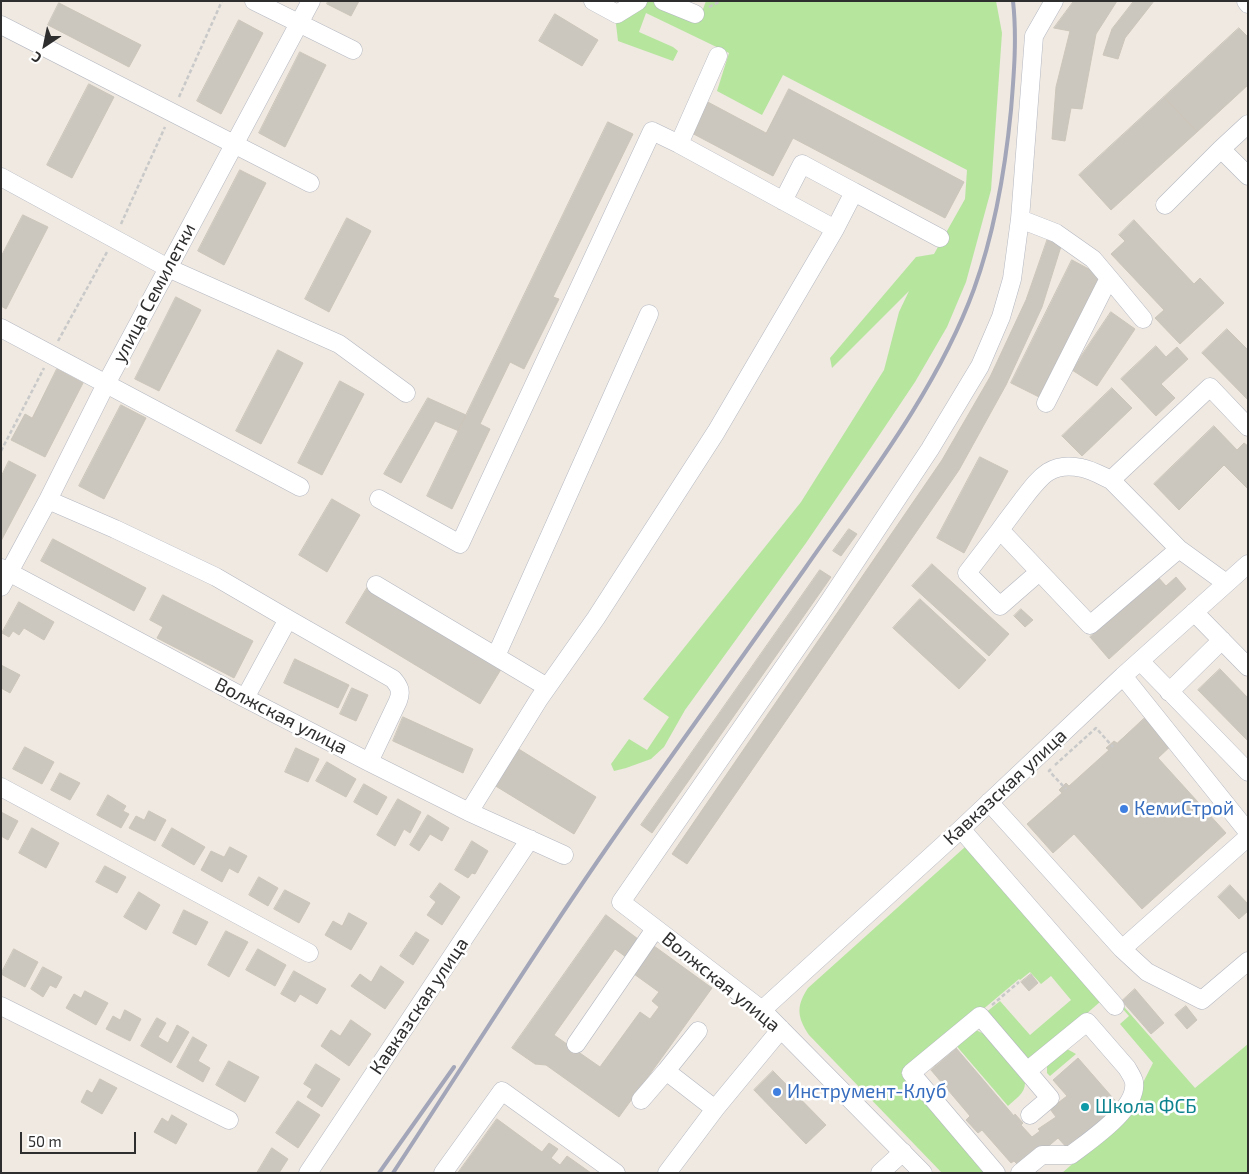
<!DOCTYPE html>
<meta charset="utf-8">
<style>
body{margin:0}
#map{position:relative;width:1249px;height:1174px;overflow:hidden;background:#efe9e1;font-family:"Exo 2",sans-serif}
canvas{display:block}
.frame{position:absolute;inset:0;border:2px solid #2e2e2e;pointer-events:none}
.north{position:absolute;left:20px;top:20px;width:50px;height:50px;-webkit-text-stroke:4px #fff;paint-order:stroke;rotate:214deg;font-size:14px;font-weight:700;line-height:20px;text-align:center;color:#2e2e2e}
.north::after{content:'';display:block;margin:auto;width:18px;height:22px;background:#2e2e2e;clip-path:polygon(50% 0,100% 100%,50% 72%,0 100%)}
.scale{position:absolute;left:20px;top:1132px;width:116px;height:22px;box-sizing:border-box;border:2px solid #2e2e2e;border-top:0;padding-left:6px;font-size:15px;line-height:18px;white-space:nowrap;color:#2e2e2e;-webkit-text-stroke:4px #fff;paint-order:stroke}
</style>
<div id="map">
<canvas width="1249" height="1174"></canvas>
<div class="frame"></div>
<div class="north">С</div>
<div class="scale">50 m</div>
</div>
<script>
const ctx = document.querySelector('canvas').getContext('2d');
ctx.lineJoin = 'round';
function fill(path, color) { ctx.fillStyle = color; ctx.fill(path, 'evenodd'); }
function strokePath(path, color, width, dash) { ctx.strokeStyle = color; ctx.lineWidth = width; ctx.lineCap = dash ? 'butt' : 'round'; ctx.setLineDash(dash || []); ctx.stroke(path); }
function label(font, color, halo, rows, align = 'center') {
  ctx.font = font + ' "Exo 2",sans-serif'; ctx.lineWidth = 5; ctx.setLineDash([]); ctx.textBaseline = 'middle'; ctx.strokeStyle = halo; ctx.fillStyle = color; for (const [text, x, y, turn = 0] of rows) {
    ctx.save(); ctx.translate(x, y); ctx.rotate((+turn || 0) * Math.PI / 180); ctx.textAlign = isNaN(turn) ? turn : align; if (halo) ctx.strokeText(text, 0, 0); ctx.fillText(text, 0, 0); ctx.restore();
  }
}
const green = new Path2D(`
 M 647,1 L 653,1 L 700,17 L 706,1 L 996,1 L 1002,33 L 991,190 L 966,282 L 947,327 L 915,382 L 870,449 L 806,543 L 685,710 L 664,747 L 651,759 L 626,768 L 614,771 L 611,764 L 629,739 L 647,750 L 669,717 L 643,699 L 801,502 L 884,370 L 899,312 L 909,291 L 832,368 L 830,358 L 916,257 L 934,254 L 965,199 L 967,170 L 783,75 L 762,115 L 717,91 L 729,53 L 646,13 L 639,32 L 673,47 L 678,51 L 673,61 L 618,41 L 616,24 L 627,12 Z
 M 965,847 L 1101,1001 L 1036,1058 L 1026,1060 L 984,1014 L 1000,1001 L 1030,1035 L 1071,1000 L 1051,976 L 1041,984 L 1030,972 L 1020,980 L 1019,979 L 981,1011 L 978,1008 L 901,1073 L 985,1173 L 942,1173 L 809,1035 C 797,1017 796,1006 808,988 Z
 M 991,855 L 1195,1088 L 1248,1044 L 1248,1173 L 1062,1173 L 1125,1118 L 1153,1063 L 1120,1024 L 1129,1016 L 989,857 Z
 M 976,1030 L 984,1034 L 1025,1083 C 1025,1094 1015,1099 1008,1106 L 954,1043 Z
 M 1067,1049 L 1076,1054 L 1050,1076 L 1047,1073 L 1047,1065 Z`);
const building = new Path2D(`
 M 328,1 L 359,1 L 351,16 L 327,4 Z
 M 1074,1 L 1117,1 L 1096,34 L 1082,109 L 1071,108 L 1065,141 L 1052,139 L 1056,87 L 1070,31 L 1054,28 Z
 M 1134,1 L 1154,1 L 1125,38 L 1118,59 L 1103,55 L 1112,29 Z
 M 59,3 L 141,45 L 129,67 L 48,25 Z
 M 555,14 L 598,40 L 582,66 L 539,41 Z
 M 239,20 L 263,33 L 221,114 L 197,101 Z
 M 1239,28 L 1248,37 L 1248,85 L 1197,132 L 1164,97 Z
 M 300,52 L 326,65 L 285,147 L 259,133 Z
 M 89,84 L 114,97 L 72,178 L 47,165 Z
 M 789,89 L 964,182 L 945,218 L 793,138 L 773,176 L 688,131 L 704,100 L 766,133 Z
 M 1164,97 L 1197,132 L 1111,210 L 1079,175 Z
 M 608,122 L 633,134 L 553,297 L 559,299 L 524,369 L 510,362 L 480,424 L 490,429 L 452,509 L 427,496 Z
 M 240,170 L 266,183 L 224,265 L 198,251 Z
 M 23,215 L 48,227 L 6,309 L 1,306 L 1,257 Z
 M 347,218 L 371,231 L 329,312 L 305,299 Z
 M 1134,220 L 1194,284 L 1200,278 L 1224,303 L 1180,344 L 1155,318 L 1164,310 L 1111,254 L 1125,241 L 1119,235 Z
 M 1048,238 L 1063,240 L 1042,307 L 1006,385 L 959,470 L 687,864 L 672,854 L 942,460 L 990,377 L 1026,300 Z
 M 1072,260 L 1100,275 L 1039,397 L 1011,383 Z
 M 176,297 L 201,310 L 159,391 L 135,379 Z
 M 1111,312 L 1135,329 L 1097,386 L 1072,370 Z
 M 1227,329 L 1248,350 L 1248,400 L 1202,353 Z
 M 1156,346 L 1166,357 L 1177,347 L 1188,359 L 1161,384 L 1175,398 L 1156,416 L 1121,379 Z
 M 278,350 L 303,363 L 261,444 L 236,431 Z
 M 57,369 L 83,383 L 45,457 L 11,440 L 25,414 L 32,418 Z
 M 340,381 L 364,394 L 322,475 L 298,463 Z
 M 1112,388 L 1132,408 L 1082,456 L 1062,436 Z
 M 428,398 L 466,415 L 459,431 L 435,421 L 401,483 L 384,474 Z
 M 121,405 L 146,418 L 104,499 L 79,486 Z
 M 1214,426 L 1237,450 L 1244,443 L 1248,446 L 1248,489 L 1224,465 L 1179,510 L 1154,484 Z
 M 980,457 L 1008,471 L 964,553 L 937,538 Z
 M 9,461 L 36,475 L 1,541 L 1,477 Z
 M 332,499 L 360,515 L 327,572 L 299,555 Z
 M 849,529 L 857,534 L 841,556 L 833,551 Z
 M 53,539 L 146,588 L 134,611 L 41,561 Z
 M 932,564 L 1009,634 L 989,656 L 912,586 Z
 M 820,570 L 831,577 L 652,833 L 641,825 Z
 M 1157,576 L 1166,586 L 1176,577 L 1186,589 L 1109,659 L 1090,637 Z
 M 369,585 L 503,666 L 480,704 L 346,623 Z
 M 163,595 L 253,641 L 234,678 L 157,638 L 163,627 L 150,620 Z
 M 920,599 L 986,660 L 959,689 L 893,628 Z
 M 19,602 L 54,622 L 44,640 L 24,628 L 19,635 L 13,631 L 9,637 L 2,633 Z
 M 1021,609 L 1033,620 L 1025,627 L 1014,616 Z
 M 295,659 L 349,685 L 338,708 L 284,683 Z
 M 1,665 L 20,675 L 10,693 L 1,688 Z
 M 1220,669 L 1248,698 L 1248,741 L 1198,690 Z
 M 352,688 L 368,695 L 356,721 L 340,714 Z
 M 1148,715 L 1174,743 L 1158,758 L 1226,833 L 1142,909 L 1074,834 L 1053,853 L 1027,824 L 1062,793 L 1059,790 L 1066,783 L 1069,786 L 1109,750 L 1106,748 L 1114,741 L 1117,743 Z
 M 403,717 L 473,749 L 463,773 L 393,741 Z
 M 25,747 L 54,762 L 42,784 L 13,769 Z
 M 296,748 L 319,759 L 308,782 L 285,772 Z
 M 517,748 L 596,797 L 574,834 L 494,785 Z
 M 327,762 L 356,779 L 346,797 L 316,781 Z
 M 60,773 L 80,783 L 70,800 L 51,790 Z
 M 364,784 L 387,797 L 377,815 L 354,802 Z
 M 108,795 L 126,806 L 123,811 L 129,814 L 121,828 L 97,815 Z
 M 398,799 L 421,812 L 410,833 L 404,829 L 395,846 L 377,835 Z
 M 149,811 L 166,820 L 155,841 L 129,828 L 136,816 L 144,820 Z
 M 1,812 L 18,821 L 8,840 L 1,836 Z
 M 428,815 L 449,828 L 442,841 L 430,834 L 419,851 L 410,845 Z
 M 32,828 L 59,843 L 46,868 L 19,853 Z
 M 172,828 L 205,847 L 194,865 L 162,846 Z
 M 472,841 L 488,851 L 475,874 L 472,873 L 468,878 L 455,870 Z
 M 230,847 L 247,856 L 238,873 L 229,868 L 222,882 L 201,870 L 211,851 L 224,857 Z
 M 105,866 L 126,877 L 117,893 L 96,882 Z
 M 259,877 L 278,888 L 268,906 L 249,895 Z
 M 440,883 L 460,897 L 442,925 L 427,915 L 436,902 L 430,897 Z
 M 1230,885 L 1248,904 L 1248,911 L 1239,919 L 1218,897 Z
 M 285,890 L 310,903 L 299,923 L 274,909 Z
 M 139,892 L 160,905 L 146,930 L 124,917 Z
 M 184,910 L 208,922 L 196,945 L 173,933 Z
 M 349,913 L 367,923 L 351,950 L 325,935 L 333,921 L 342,926 Z
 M 606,915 L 638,939 L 626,957 L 615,949 L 554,1035 L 600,1067 L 640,1012 L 650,1019 L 659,1007 L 652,1001 L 659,992 L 634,974 L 654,946 L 712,988 L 619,1117 L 546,1065 L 535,1064 L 512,1048 Z
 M 226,931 L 248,942 L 229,977 L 208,965 Z
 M 416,932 L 429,940 L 413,965 L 400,956 Z
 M 14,949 L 38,962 L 25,987 L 1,974 Z
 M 258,949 L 286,965 L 275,986 L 246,970 Z
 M 381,966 L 404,982 L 385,1009 L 351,986 L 360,974 L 371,982 Z
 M 43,967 L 62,977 L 56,988 L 50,985 L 43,997 L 31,989 Z
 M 294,971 L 326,989 L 317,1004 L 300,994 L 295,1002 L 281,994 Z
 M 1031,974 L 1038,983 L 1029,991 L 1021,982 Z
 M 1135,989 L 1164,1023 L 1151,1034 L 1122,1001 Z
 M 85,991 L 108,1003 L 96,1025 L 66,1008 L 74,994 L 81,998 Z
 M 1186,1006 L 1197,1020 L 1187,1029 L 1175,1015 Z
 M 125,1010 L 141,1019 L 130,1041 L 106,1029 L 113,1016 L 120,1020 Z
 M 157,1018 L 166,1023 L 158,1037 L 168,1043 L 177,1025 L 189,1032 L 171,1063 L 141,1046 Z
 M 351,1020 L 371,1034 L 349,1066 L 321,1046 L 331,1030 L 340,1036 Z
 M 193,1037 L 207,1045 L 198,1061 L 210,1068 L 203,1082 L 177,1067 Z
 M 956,1048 L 1014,1116 L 1015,1114 L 1023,1123 L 1021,1125 L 1032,1137 L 1040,1131 L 1038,1129 L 1056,1117 L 1050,1109 L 1067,1096 L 1053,1080 L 1078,1058 L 1119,1105 L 1091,1128 L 1093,1131 L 1068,1149 L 1058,1138 L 1024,1167 L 1018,1165 L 1014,1161 L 1011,1163 L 982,1130 L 978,1133 L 966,1120 L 970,1116 L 931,1070 Z
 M 229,1061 L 259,1077 L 245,1102 L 216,1085 Z
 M 316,1064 L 340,1079 L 322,1107 L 307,1097 L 312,1089 L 304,1084 Z
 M 773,1071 L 826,1125 L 806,1144 L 754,1090 Z
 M 100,1079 L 117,1088 L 102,1114 L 81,1102 L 87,1090 L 92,1093 Z
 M 298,1101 L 320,1115 L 298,1148 L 276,1133 Z
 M 172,1115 L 187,1124 L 176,1144 L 154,1132 L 162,1118 L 168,1122 Z
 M 497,1119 L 542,1152 L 549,1143 L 558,1149 L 551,1158 L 560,1165 L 567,1156 L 591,1173 L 458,1173 Z
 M 272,1148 L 288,1159 L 279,1173 L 257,1173 Z`);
const path = new Path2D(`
 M 709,7 L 721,1
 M 179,97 L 222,1
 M 121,224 L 165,127
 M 58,341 L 107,252
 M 1,451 L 44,368
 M 1055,765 L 1096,728 L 1113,747
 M 1051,769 L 1049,771 L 1066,789
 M 992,1005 L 1019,982`);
const minor = new Path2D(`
 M 254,1 L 353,50
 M 593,1 L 617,14 L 638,1
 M 663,1 L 695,14
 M 1246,1 L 1248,4
 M 1,25 L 310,183
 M 718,56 L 679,144 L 835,229
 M 1221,149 L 1248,124
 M 1,177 L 168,268 L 339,344 L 406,393
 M 783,201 L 802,164 L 854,192
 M 1165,205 L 1221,149 L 1248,176
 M 1020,219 L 1056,233 L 1093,259 L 1109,278 L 1046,403
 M 1109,278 L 1143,319
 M 1,328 L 300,487
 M 1111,480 L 1179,549
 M 379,499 L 460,544 L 652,131 L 679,144
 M 48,500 L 115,529 L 216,577 L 288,619 L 245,698
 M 1000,530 L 967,573 L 1000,606 L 1039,572
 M 1,568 L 245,698 L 369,762 L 469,812 L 564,855
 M 1226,583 L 1179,549 L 1090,625 L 1000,530 C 1007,520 1015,510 1023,499 C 1040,477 1051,461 1082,468 C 1092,470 1102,476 1111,480 L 1210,387 L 1248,427
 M 376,585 L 547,687
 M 1,587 L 48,500 L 106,384 L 311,1
 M 1194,612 L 1248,667
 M 288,619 L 393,679 C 399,686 402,691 398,701 L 369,762
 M 496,656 L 649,314
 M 1140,661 L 1248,772
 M 1123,676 L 1248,832
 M 1169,692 L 1222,640
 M 1,787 L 309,953
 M 989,802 L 1122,949 L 1147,972 L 1202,1000 L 1248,961
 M 469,812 L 539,699 L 596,618 L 716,432 L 835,229 L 854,192 L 940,238
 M 961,829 L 1115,1006
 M 1122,949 L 1248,837
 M 1,1006 L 229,1120
 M 762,1010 L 961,829 L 1123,676 L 1248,564
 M 576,1044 L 655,929
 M 666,1071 L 698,1031
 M 1027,1071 L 1050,1098 L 1030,1115
 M 641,1100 L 666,1071 L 715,1109
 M 308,1173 L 530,839
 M 443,1173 L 502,1091 L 616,1173
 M 667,1173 L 715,1109 L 781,1029
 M 880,1173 L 903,1152
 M 923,1173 L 762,1010 L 621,902 L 824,609 L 930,449 L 980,366 L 1001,317 L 1012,279 L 1020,219 L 1034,36 L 1054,1
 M 996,1173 L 911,1073 L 980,1016 L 1027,1071 L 1087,1022 L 1127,1068 C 1129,1072 1133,1077 1134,1082 C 1138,1109 1090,1140 1071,1155 L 1042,1155 L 1020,1173`);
const rail = new Path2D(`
 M 379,1173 L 454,1067
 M 393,1173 C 475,1048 554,921 641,799 C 696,722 751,644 806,567 C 866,481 938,388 974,289 C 995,231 1005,171 1011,110 C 1014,74 1017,37 1013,1`);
const markers = [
 [1124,809,5,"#3f7fe0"],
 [777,1092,5,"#3f7fe0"],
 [1085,1107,5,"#0f9aa8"]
];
const streetNames = [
 ["улица Семилетки",154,293,-62],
 ["Волжская улица",281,716,27],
 ["Кавказская улица",1005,787,-43],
 ["Волжская улица",721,982,39],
 ["Кавказская улица",419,1006,-56]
];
const shopNames = [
 ["КемиСтрой",1134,809],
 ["Инструмент-Клуб",787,1092]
];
const cultureNames = [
 ["Школа ФСБ",1095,1107]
];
fill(green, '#b6e59e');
fill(building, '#cbc7bf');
strokePath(building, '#cbc5ba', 1);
strokePath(minor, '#b4b7c1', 19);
strokePath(path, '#c9c9c9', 2.5, [4, 2.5]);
strokePath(minor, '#fff', 18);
strokePath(rail, '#a3a6b8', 4);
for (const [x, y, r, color] of markers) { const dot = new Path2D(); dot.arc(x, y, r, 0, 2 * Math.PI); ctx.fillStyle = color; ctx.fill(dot); strokePath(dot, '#fff', 2); }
label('19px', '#2e2e2e', '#fff', streetNames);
label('19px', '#366cbe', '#fff', shopNames, 'left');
label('19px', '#0d838f', '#fff', cultureNames, 'left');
</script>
